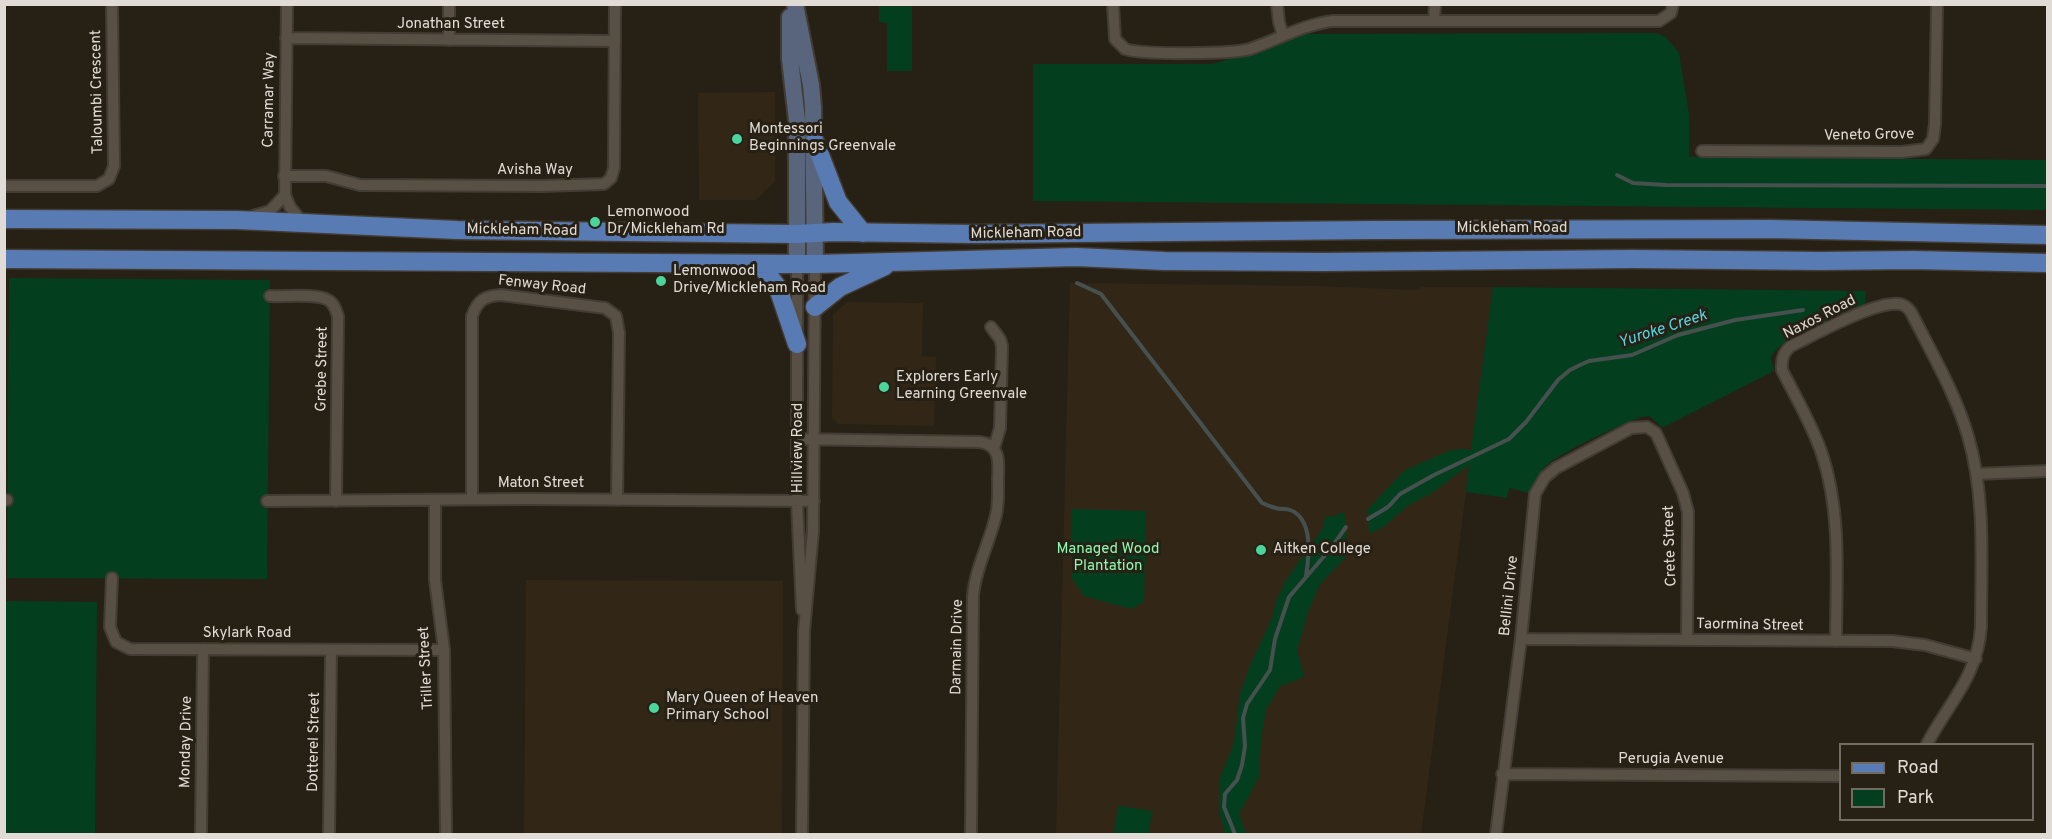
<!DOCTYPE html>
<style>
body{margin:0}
#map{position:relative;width:2052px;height:839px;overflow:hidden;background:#272015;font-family:Overpass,sans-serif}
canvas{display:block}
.frame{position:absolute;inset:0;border:6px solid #e0dbd4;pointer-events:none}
.legend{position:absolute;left:1839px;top:743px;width:195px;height:78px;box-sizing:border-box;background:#272015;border:2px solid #716b61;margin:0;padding:8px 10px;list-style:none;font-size:18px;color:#e0dbd4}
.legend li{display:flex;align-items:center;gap:12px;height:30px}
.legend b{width:30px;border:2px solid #716b61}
</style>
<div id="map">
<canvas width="2052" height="839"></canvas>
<div class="frame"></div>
<ul class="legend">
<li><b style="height:8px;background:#597bb3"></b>Road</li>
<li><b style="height:16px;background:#033f1e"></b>Park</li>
</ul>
</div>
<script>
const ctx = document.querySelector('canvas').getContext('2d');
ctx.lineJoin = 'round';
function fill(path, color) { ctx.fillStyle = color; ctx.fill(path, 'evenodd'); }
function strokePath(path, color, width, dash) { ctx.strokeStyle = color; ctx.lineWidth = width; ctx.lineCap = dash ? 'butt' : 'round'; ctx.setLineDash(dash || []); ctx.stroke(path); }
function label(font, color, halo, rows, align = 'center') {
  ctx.font = font + ' Overpass,sans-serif'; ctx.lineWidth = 6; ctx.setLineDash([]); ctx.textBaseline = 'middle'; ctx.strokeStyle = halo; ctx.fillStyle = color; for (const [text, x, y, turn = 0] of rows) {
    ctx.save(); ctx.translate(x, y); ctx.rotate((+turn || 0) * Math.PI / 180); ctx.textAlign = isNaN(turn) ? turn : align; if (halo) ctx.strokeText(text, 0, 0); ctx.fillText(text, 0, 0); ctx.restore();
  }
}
const built = new Path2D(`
 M 775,92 L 775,181 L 756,200 L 699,200 L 698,93 Z
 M 1070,283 L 1320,286 L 1412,290 L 1423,287 L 1493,287 L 1421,834 L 1056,834 Z
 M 847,302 L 923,303 L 922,356 L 936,357 L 934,426 L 838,424 L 832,418 L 833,315 Z
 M 526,580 L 783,581 L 782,834 L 524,834 Z`);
const green = new Path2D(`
 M 879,5 L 912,5 L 912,71 L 887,71 L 887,23 L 879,22 Z
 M 1656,33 L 1666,37 L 1679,53 L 1689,114 L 1689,157 L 2048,160 L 2047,210 L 1033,201 L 1033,64 L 1212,64 L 1249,54 L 1302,34 Z
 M 9,278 L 270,280 L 267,579 L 7,578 Z
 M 1493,287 L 1866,291 L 1865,304 C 1845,312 1777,338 1771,358 L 1774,371 L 1662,428 L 1650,416 L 1641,417 C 1619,426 1559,452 1544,468 C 1537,475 1534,484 1530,493 L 1509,488 L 1507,498 L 1466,492 L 1469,465 L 1432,493 L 1409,505 L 1382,528 L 1369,534 L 1368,509 L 1405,470 L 1451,450 L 1462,449 L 1471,450 Z
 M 1071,509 L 1146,511 L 1144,602 L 1131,609 L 1084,596 L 1071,577 Z
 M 1344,511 L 1347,542 L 1343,548 L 1346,557 L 1320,584 L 1308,612 L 1297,650 L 1304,677 L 1280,686 L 1266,710 L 1261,738 L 1259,777 L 1239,814 L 1246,834 L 1225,834 L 1219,810 L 1220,778 L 1234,743 L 1240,694 L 1249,668 L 1272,618 L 1276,602 L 1286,580 L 1322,530 L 1326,516 L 1333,517 Z
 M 5,601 L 97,602 L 95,834 L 5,834 Z
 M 1118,806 L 1153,811 L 1149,827 L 1150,834 L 1114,834 Z`);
const stream = new Path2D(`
 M 1617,175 L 1633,183 L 1666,185 L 2048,186
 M 1077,283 L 1101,294 L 1262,503 C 1267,505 1271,507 1276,508 C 1280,510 1286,508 1290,510 C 1314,519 1309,557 1306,576
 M 1368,519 L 1388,507 L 1400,494 L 1434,475 L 1509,439 L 1526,422 L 1558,380 L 1570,370 L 1580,365 L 1589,361 L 1632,355 L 1678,335 L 1735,320 L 1803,310
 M 1235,834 L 1224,807 L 1225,794 L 1237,780 L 1242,765 L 1245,746 L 1243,718 L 1247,704 L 1270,670 L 1275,639 L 1289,597 L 1332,547 L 1346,527`);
const street = new Path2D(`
 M 287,4 L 285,195 L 290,207 L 303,223
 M 1113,4 L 1115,39 L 1125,49 C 1141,55 1234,54 1250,49 C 1277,40 1304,24 1333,21 L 1659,21 L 1671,13 L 1673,4
 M 1277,4 L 1279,22 L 1283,35
 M 1434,21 L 1435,4
 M 286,38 L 615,41
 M 449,40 L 449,4
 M 1702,151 L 1902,152 L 1926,149 L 1933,139 L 1935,124 L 1937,4
 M 284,176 L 326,176 L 360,185 L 542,186 L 604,184 L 611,178 L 614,168 L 615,4
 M 4,186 L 97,186 L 109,179 L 114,166 L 112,4
 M 253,216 L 270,211 L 285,195
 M 797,264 L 797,502 L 802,610
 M 270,296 C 284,297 316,293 328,300 C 334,303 336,310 338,316 L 336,501
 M 991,327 L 1000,339 L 1002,346 L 1000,428 L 994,448
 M 797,439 L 979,442 C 1000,444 999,461 998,478 C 998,490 999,503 996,515 C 990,542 975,569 973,596 L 971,834
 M 1976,474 L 2048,471
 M 472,499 L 472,316 C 478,300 484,296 501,295 L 605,308 L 616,316 L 619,333 L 617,500
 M 4,500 L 7,500
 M 435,500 L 435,580 L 444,650 L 446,834
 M 267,501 L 527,499 L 814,501
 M 112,578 L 110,627 L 116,642 L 130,649 L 444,650
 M 1521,639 L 1892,641 L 1925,645 L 1976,659
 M 1836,641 C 1836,579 1842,514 1822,454 C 1812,424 1796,398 1782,370 C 1781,360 1783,352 1791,346 C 1814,335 1876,300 1900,304 C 1905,305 1908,308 1911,312 C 1931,352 1955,392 1968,436 C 1986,498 1981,564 1981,627 C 1977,678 1949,702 1927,744
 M 1502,774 L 1840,776
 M 201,834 L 203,649
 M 329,834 L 331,650
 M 802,834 L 804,631 L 813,531 L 815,264
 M 1496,834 L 1521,639 L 1535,494 L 1545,477 L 1556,468 L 1631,428 L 1647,427 L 1656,433 L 1683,493 L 1688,512 L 1687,640`);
const secondary = new Path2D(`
 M 795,4 L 811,85 L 813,107 L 815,264
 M 790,17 L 790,59 L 797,120 L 797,264`);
const primary = new Path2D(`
 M 815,142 L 838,202 L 863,233
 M 4,219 L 237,220 L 457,230 L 797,234 L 833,232 L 974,234 L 1375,230 L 1769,229 L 2048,235
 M 4,259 L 815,264 L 1076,257 L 1164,261 L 1323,262 L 1632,259 L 1820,261 L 1913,260 L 2048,263
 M 760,264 L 778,288 L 797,344
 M 815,307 L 840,287 L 885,266`);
const markers = [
 [737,139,6,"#4bd49b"],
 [595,222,6,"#4bd49b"],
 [661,281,6,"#4bd49b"],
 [884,387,6,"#4bd49b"],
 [1261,550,6,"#4bd49b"],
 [654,708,6,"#4bd49b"]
];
const streetNames = [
 ["Jonathan Street",451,25],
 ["Taloumbi Crescent",98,92,-91],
 ["Carramar Way",270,100,-89],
 ["Veneto Grove",1869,136,-1],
 ["Avisha Way",535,171],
 ["Mickleham Road",1512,229],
 ["Mickleham Road",522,231,1],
 ["Mickleham Road",1026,234,-1],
 ["Fenway Road",542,286,6],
 ["Naxos Road",1820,318,-27],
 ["Grebe Street",323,369,-89],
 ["Hillview Road",799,448,-90],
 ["Maton Street",541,484],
 ["Crete Street",1671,546,-92],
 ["Bellini Drive",1510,596,-84],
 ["Taormina Street",1750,626,1],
 ["Skylark Road",247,634],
 ["Darmain Drive",958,647,-89],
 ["Triller Street",427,668,-93],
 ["Monday Drive",187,742,-89],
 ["Dotterel Street",315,742,-89],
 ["Perugia Avenue",1671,760]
];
const poiNames = [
 ["Montessori",749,130],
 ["Beginnings Greenvale",749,147],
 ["Lemonwood",607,213],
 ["Dr/Mickleham Rd",607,230],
 ["Lemonwood",673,272],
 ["Drive/Mickleham Road",673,289],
 ["Explorers Early",896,378],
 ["Learning Greenvale",896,395],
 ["Aitken College",1273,550],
 ["Mary Queen of Heaven",666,699],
 ["Primary School",666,716]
];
const parkNames = [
 ["Managed Wood",1108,550],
 ["Plantation",1108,567]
];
const waterNames = [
 ["Yuroke Creek",1663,330,-18]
];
fill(built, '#322717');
fill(green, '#033f1e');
strokePath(stream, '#46504e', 4);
strokePath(street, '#423c34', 14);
strokePath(secondary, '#423c34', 20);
strokePath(primary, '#423c34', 21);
strokePath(street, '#585044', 10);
strokePath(secondary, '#58657c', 16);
strokePath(primary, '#597bb3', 18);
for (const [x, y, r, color] of markers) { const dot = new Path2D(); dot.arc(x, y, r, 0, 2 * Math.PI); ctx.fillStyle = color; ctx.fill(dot); strokePath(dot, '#272015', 2); }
label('15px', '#e0dbd4', '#272015', streetNames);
label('15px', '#e0dbd4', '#272015', poiNames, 'left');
label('15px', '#8ef9b0', '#272015', parkNames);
label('italic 16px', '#55d7e1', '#272015', waterNames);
</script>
